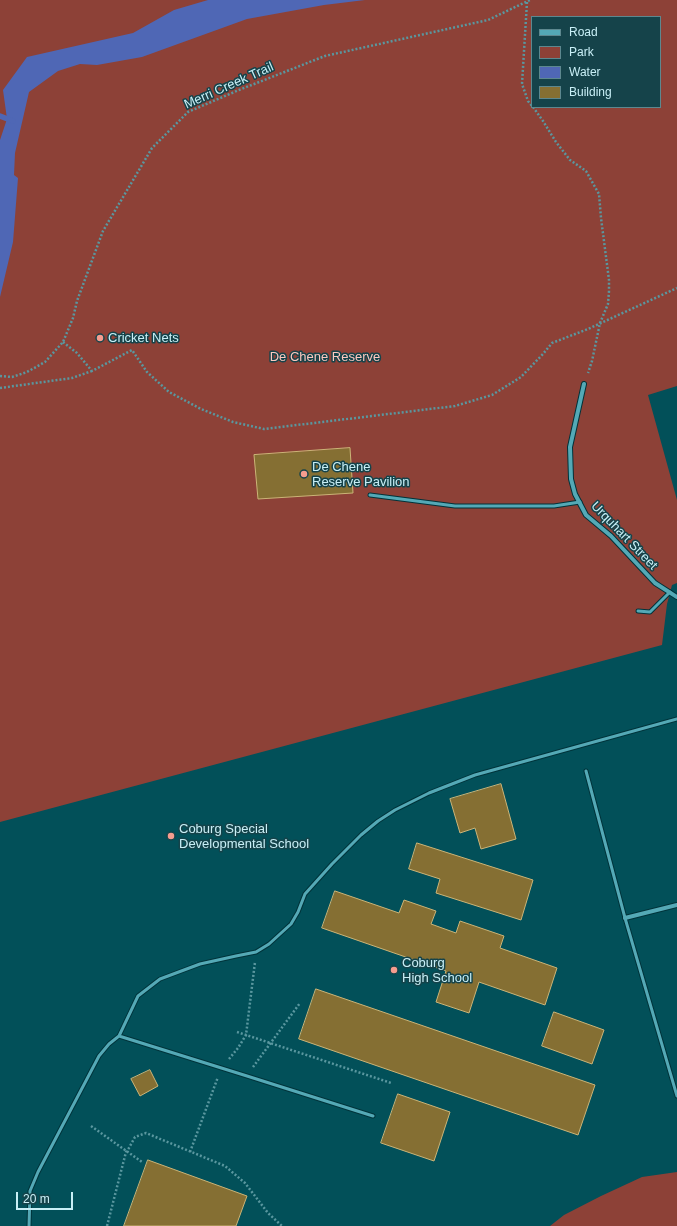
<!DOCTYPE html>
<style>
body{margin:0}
#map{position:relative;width:677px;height:1226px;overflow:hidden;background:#025059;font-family:Arial,sans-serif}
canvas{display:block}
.legend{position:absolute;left:531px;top:16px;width:130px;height:92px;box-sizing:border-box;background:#15434a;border:1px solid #5d888f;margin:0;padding:5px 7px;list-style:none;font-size:12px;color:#c8eff6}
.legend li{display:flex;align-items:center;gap:8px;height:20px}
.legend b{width:20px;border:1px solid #5d888f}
.scale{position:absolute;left:16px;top:1192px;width:57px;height:18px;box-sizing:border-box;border:2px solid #c8eff6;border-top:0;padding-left:5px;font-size:12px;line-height:14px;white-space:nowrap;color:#c8eff6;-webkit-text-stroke:3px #15434a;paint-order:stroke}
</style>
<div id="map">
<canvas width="677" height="1226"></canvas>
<ul class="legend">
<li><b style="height:5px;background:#54a9b6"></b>Road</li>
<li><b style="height:11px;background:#8d4137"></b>Park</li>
<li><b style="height:11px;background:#4f67b5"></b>Water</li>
<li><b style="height:11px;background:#856f33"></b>Building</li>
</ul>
<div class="scale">20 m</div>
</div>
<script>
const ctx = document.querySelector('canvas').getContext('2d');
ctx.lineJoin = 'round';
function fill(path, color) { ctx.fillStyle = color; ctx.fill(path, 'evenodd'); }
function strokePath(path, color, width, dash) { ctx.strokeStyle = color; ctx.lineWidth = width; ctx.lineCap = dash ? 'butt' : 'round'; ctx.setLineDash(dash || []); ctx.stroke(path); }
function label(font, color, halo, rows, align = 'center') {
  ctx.font = font + ' Arial,sans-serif'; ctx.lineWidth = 3; ctx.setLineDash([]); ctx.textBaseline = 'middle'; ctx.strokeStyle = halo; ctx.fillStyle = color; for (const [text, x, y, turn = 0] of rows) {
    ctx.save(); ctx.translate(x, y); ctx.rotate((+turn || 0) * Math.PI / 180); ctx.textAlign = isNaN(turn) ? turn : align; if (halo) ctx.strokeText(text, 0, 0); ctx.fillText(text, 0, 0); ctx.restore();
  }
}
const green = new Path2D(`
 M 0,0 L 677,0 L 677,386 L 648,395 L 677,500 L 677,583 L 672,585 L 667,604 L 662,645 L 0,822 ZM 532,17 L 660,17 L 660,107 L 532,107 Z
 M 677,1172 L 677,1226 L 550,1226 L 564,1215 L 601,1196 L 642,1177 Z`);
const water = new Path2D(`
 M 208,0 L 365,0 L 324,5 L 247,19 L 142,57 L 97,65 L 80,64 L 58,71 L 29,92 L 15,153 L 14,175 L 18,178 L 13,242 L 0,297 L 0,140 L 7,119 L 3,90 L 27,57 L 133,33 L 174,10 Z`);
const stream = new Path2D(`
 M 0,116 L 13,121`);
const building = new Path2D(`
 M 350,448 L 353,493 L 258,499 L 254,455 Z
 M 501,784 L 516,839 L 481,849 L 475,828 L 460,833 L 450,799 Z
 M 417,843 L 533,880 L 521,920 L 436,893 L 440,879 L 409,869 Z
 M 335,891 L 399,913 L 404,900 L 436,911 L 431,924 L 456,933 L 460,921 L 504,936 L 500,948 L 557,968 L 545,1005 L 479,982 L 469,1013 L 436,1002 L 446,971 L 322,928 Z
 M 316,989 L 595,1085 L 578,1135 L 299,1039 Z
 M 554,1012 L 604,1030 L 592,1064 L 542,1046 Z
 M 150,1070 L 158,1086 L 140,1096 L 131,1079 Z
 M 398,1094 L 450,1112 L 434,1161 L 381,1143 Z
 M 148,1160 L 247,1196 L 236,1226 L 124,1226 Z`);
const path = new Path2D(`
 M 527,2 L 522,84 L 528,101 L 532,106
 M 533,107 L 543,121 L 556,142 L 570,160 L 586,171 L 599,194 L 601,218 L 609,280 L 609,291 L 608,304 L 600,323 L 592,361 L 588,373
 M 63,342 L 77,353 L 92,371 L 132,350 L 147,372 L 169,392 L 201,409 L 233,422 L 264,429 L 455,406 L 492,395 L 521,377 L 543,354 L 552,343 L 588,329 L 677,288
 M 0,376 L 12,377 L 27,372 L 45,362 L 63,342 L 73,318 L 77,301 L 103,231 L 152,148 L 188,112 L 239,90 L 325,56 L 488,20 L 530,0
 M 0,388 L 72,378 L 92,371
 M 237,1032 L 391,1083
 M 229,1059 L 238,1048 L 246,1035 L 255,962
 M 253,1067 L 300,1003
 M 91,1126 L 142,1162
 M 190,1152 L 218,1077
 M 107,1226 L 126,1152 L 129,1148 L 135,1137 L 146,1133 L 225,1166 L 245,1183 L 268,1213 L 282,1226`);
const lane = new Path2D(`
 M 370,495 L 455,506 L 554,506 L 580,502
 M 638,611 L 650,612 L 670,592
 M 586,771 L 625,918 L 677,1096
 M 119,1036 L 247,1076 L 373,1116
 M 29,1226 L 30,1191 L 38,1172 L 99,1056 L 109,1044 L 119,1036 L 138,996 L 160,979 L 200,964 L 236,956 L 256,952 L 269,944 L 291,924 L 298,912 L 305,894 L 332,864 L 361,835 L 378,821 L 395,810 L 429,793 L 475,775 L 677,719`);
const street = new Path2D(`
 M 584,384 L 570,447 L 571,479 L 575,494 L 586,515 L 611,536 L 655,583 L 677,597
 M 625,918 L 677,905`);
const markers = [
 [100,338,4,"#f59d8f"],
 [304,474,4,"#f59d8f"],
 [171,836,4,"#f59d8f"],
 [394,970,4,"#f59d8f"]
];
const streetNames = [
 ["Merri Creek Trail",229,86,-24],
 ["Urquhart Street",624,536,46]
];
const poiNames = [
 ["Cricket Nets",108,338],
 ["De Chene",312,467],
 ["Reserve Pavilion",312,482],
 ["Coburg Special",179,829],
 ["Developmental School",179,844],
 ["Coburg",402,963],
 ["High School",402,978]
];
const parkNames = [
 ["De Chene Reserve",325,357]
];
fill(green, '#8d4137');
fill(water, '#4f67b5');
strokePath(stream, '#4f67b5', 5.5);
fill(building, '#856f33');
strokePath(building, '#cbb477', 1);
strokePath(lane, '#01333a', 5);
strokePath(street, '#01333a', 6);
strokePath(path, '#5a979f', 2.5, [2, 2]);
strokePath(lane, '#54a9b6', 3);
strokePath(street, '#54a9b6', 4);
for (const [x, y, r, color] of markers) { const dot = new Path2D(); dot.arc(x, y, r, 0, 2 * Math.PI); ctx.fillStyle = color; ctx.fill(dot); strokePath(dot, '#15434a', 1.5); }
label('13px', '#c8eff6', '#15434a', streetNames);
label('13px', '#c8eff6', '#15434a', poiNames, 'left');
label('13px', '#fec8bf', '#15434a', parkNames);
</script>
